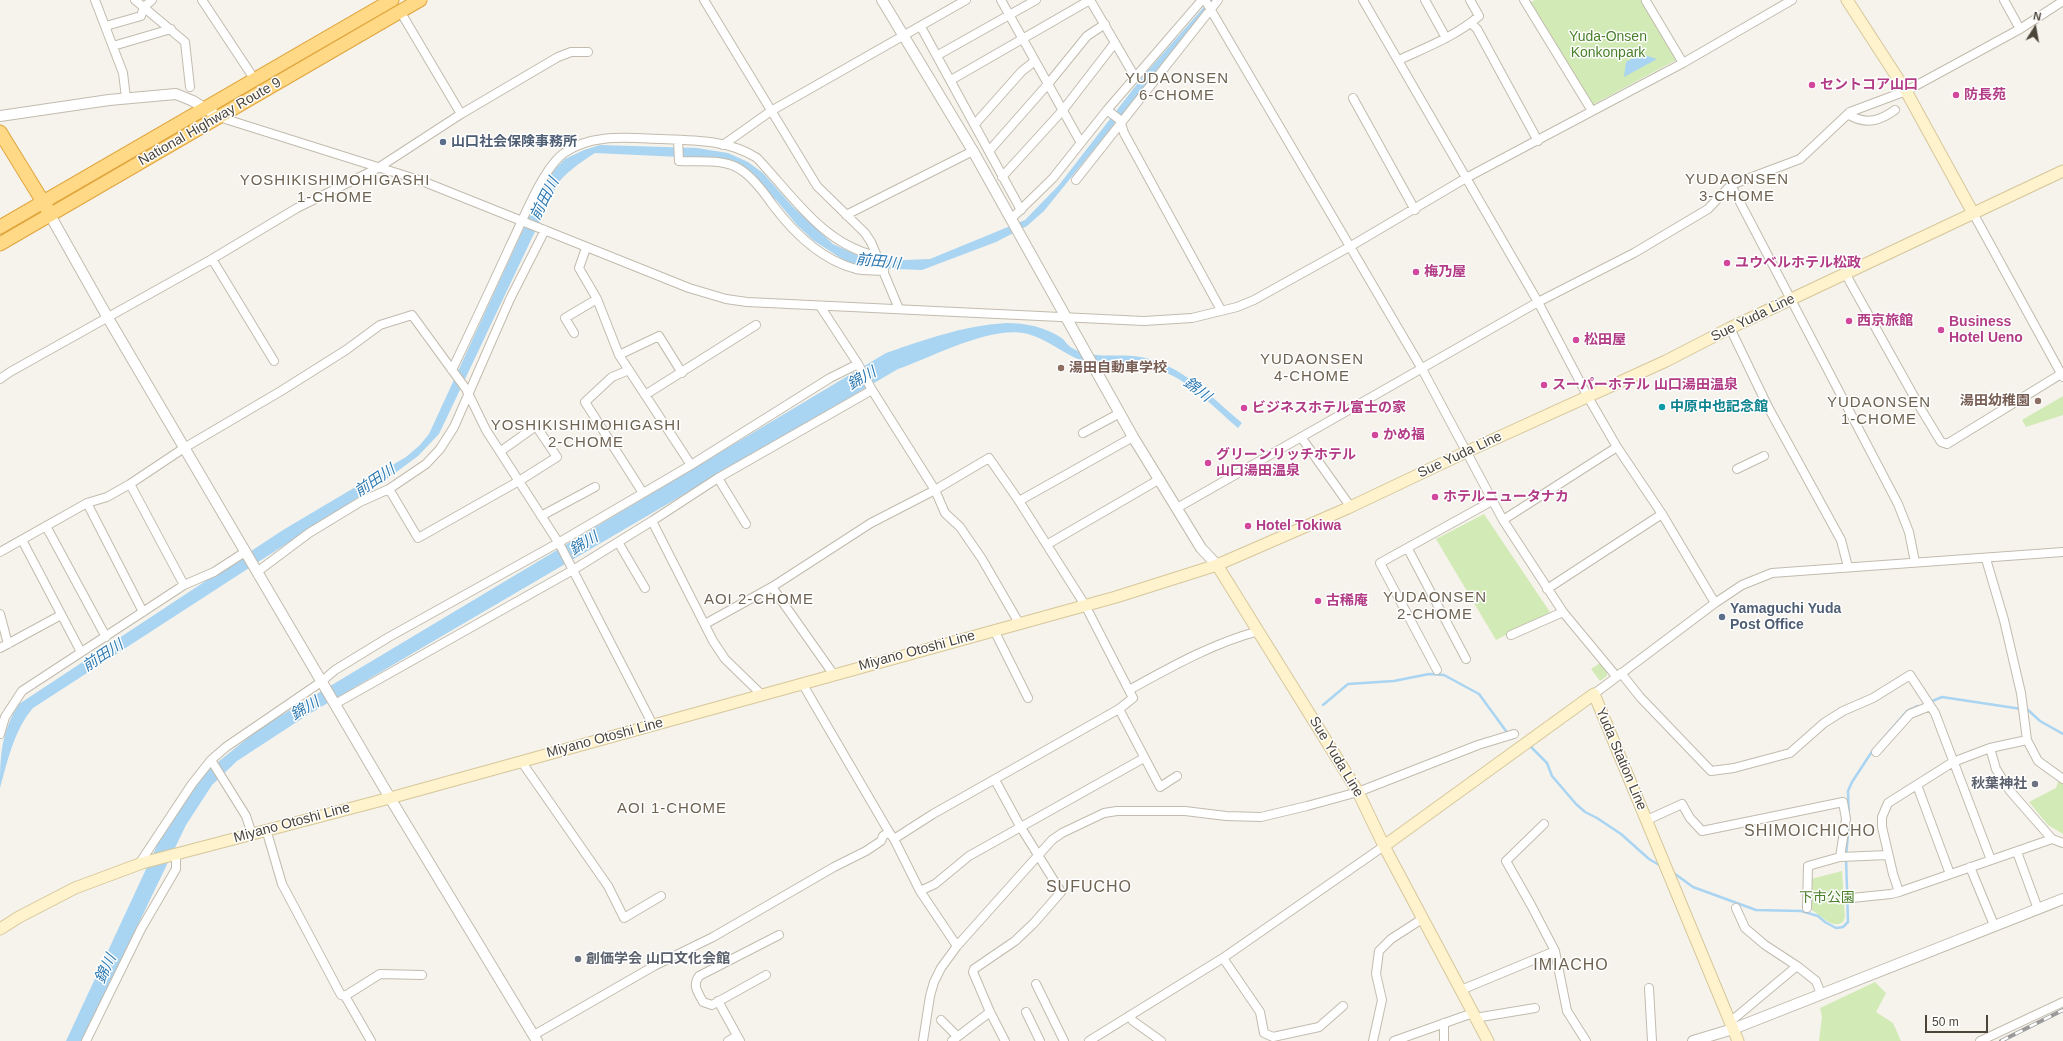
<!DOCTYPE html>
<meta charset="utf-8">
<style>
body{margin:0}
#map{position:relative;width:2063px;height:1041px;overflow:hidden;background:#f6f3ec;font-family:Arial,sans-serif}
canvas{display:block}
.north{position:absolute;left:2015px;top:8px;width:40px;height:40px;-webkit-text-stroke:3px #fff;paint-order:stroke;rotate:11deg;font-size:11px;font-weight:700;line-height:16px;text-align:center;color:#4b4439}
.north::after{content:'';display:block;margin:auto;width:14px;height:18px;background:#4b4439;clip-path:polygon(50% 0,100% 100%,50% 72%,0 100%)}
.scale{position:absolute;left:1925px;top:1015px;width:63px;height:18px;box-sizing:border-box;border:2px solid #4b4439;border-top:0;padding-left:5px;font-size:12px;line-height:14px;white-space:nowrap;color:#4b4439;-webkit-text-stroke:3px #fff;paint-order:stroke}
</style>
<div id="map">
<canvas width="2063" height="1041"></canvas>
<div class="north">N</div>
<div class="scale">50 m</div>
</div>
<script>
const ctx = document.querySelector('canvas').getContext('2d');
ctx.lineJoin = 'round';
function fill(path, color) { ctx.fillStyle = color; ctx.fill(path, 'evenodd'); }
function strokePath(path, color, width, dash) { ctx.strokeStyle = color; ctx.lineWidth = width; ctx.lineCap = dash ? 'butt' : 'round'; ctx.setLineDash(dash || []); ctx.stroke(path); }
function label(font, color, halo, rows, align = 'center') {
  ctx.font = font + ' Arial,"Noto Sans JP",sans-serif'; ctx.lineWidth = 3; ctx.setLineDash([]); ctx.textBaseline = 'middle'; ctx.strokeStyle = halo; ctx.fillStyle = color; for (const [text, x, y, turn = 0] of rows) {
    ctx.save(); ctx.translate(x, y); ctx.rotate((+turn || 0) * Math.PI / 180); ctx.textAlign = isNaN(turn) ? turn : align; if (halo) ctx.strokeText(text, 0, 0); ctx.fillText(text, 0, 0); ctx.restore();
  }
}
const green = new Path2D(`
 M 1535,0 L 1647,0 L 1678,59 L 1592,105 L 1529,3 Z
 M 2063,396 L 2063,415 L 2026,427 L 2022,420 Z
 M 1484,514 L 1550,612 L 1496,640 L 1436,539 Z
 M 1600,663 L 1607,673 L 1607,676 L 1600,681 L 1591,669 Z
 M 2059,779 L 2063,781 L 2063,834 L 2048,825 L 2029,802 L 2056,788 Z
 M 1842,871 L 1845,917 L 1843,922 C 1832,930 1820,914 1810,909 L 1811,879 Z
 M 1875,982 L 1886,993 L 1876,1012 L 1893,1023 L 1901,1041 L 1819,1041 L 1822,1017 L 1820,1008 Z`);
const water = new Path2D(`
 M 1210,0 L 1215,0 L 1044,211 L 1027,226 L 996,242 L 922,270 L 868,268 L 848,263 L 813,240 L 797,225 L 777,201 L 737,164 L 723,159 L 595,153 C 581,162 569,170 558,183 L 439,434 L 418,456 L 391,476 L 33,708 C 14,730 8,760 0,788 C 0,756 1,732 19,704 L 283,530 L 406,457 L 420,445 L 429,434 L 541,191 L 555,169 L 565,159 L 584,150 L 600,145 L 697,148 L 728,153 L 748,162 L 763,173 L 793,207 L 833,244 L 863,258 L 904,260 L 930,259 L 1025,220 L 1059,185 L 1144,75 Z
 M 1641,54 L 1657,59 L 1624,77 L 1626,62 Z
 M 1006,323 C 1026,323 1046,327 1063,339 C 1066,342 1068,346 1072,348 C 1093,360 1118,353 1141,357 C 1182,365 1211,397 1242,423 L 1238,428 C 1211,405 1180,370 1143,366 C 1125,364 1106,367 1088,363 C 1067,357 1050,340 1028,334 C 993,324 932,357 898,369 L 309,714 L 237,761 L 212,785 L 186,825 L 82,1041 L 66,1041 L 161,837 L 189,793 L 207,771 L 260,728 L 886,353 C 927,339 962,326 1006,323 Z`);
const stream = new Path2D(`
 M 1930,702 L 1942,697 L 2028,710 L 2040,721 L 2063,734
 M 1323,705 L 1348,684 L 1394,681 L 1429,674 L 1444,675 L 1479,694 L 1506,731
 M 1880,742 L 1907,711 L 1918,706
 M 1529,745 L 1547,763 L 1552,776 L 1576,804 L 1585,812 L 1597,818 L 1621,834 L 1649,859 L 1661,866
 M 1849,818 L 1848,791 L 1852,782 L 1873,750
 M 1671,871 L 1693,887 L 1756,910 L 1801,911 L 1818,916 L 1825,922 L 1836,928 L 1843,927 L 1848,922 L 1846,857 L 1849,823`);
const minor = new Path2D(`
 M 95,0 L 123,73 L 126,98
 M 135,0 L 185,42 L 190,87
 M 202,0 L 255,80
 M 704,0 L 817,186 L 865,233 L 871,242 L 899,309
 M 1001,0 L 1081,143
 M 1090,0 L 1135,77
 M 1205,0 L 1422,369 L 1503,520 L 1563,612 L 1616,676
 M 1363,0 L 1538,302 L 1588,397 L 1617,447 L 1662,514 L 1715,603
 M 1425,0 L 1446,38
 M 1524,0 L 1592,111
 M 2004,0 L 2020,29
 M 1646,1 L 1683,63
 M 400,11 L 461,114
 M 1471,23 L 1477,29 L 1538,141
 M 106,26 L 141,16 L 144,7 L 152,0
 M 921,27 L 1021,210
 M 113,46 L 171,29
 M 938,55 L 1036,0
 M 1399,60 C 1427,47 1456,36 1479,16 L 1470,0
 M 951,80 L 1090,0
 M 1353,98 L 1415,210
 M 1107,110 L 1120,120 L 1124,133 L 1221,310
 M 1850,112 L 1851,116 C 1868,125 1881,120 1895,110
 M 219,117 L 422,181 L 689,288 L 726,299 L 747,302 L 1144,321 L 1192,318 L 1237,307 L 1254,300 L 1351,246 L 1466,178 L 1683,63 L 1792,0
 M 975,124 L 1022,71 L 1035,61
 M 678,140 L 679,161 C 696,162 718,159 734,166 C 749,172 763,191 772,204 C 793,232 821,260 856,269 C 865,271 875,270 884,271
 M 723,145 L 771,111 L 966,0
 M 989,151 L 1048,84 L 1087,36 L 1105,24
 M 1002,177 L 1063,110 L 1114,44
 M 1076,180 L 1218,0
 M 1731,185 L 1898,504 L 1909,532 L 1915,562
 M 1973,213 L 2063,377
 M 846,215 L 973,151
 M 1011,219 L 1053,178 L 1107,110 L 1202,0
 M 586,248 L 579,268 L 597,299 L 619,355 L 691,465
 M 212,259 L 274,361
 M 1845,273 L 1921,409 L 1941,442 L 1947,444 L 2061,374
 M 820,306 L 858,364 L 872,390 L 935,490 L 945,513 L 960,527 L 982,559 L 1019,623
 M 1730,328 L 1768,407 L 1841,540 L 1848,567
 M 574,333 L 565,318 L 597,299
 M 619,355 L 659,336 L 682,373
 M 452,370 C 472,328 492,286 511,244 C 523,220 543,168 564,153 C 592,133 629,138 661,139 C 694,140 729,140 757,158 C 793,196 823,244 876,256
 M 629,370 L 612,377 L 585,402 L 643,493
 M 0,379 L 10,372 L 212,259 L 297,208 L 378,168 L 461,114 L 558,57 L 571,52 L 588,52
 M 645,395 L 756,325
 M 1083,433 L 1120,413
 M 1301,437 L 1350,506
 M 1737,469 L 1764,456
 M 718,478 L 746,524
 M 130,484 L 184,585
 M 389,489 L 418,538 L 519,481 L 557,457 L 536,426 L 501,451
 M 87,503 L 143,612
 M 1177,508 L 1538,302 L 1634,253 L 1708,209 L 1731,185 L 1800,159 L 1850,112 L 1906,91 L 2020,29 L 2063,1
 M 541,516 L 595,487
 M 1503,520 L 1617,447
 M 652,521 L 713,641 L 725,659 L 761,694
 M 46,526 L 106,637
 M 22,540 L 81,652
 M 618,542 L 645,588
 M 1048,544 L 1160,479
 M 1408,549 L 1466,659
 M 0,552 L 87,503 L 107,497 L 130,484 L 184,448 L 281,391 L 346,350 L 380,325 L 412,315 L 466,389 L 486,430 L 560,545 L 653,725
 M 1986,559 L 2004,620 L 2021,693 L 2027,740 L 2038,761 L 2063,779
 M 257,572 L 309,533 L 360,502 L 389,489 L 426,464 L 440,449 L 454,427 L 510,299 L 545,230
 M 772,587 L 834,675
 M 1547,589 L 1662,514
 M 0,614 L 8,644
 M 705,624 L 772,587 L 871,523 L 935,490 L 989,458 L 1019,501
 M 994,630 L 1028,698
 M 1511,635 L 1563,612
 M 0,648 L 61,615
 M 1437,670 L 1380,563 L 1492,501
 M 1621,673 L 1640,697 L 1711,771 L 1734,768 L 1790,753 L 1824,723 L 1843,711 L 1873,698 L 1910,675 L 1935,713 L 1991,860
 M 802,683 L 889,832 L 894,839 L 920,891 L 957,946
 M 1129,690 C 1171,667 1213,643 1259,631
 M 1594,694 L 1715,603 L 1742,585 L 1772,573 L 2063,552
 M 335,704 L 573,570 L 652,521 L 718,478 L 872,390
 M 1119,709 L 1160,787 L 1177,776
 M 0,734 L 5,717 L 22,691 L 184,585 L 214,572 L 245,552
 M 2027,740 L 1990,748 L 1953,762 L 1888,803 L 1882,817 L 1882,827 L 1893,874 L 1899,892 L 2052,839
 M 1990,748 L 1996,769 L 2010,791 L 2052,839 L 2063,843
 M 1876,752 L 1910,714 L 1930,706
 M 211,760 L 246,816 L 252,834
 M 521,761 L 608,886 L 624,918 L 661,896
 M 995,780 L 1020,826 L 1061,892 L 1034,923 L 1015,941 L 974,969 L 973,972 L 990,1012 L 1005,1041
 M 1917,785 L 1950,874
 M 1647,820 L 1682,804 L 1690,818 L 1702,831 L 1843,802 L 1846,819 L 1840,857
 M 1544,824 L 1506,861 L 1531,905 L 1555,951 L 1567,1011 L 1586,1041
 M 266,829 L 282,884 L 341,995 L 345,996 L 371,1041
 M 894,839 L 933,814 L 1119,709 L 1133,698 L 1085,605 L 1019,501 L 1133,437
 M 2017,852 L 2038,909
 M 139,864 L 192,784 L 211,760 L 226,747 L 321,682 L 335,670 L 389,637 L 558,543 L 691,465 L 830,378 L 858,364
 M 1970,867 L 1994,925
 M 920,891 L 935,884 L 969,856 L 1144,758
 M 1852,898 L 1891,894 L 1899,892
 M 1736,908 L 1745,928 L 1765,945 L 1797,966 L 1816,981 L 1821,994
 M 1807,908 L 1808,866 L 1840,857 L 1888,855
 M 1223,958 L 1260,1012 L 1264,1033 L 1273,1037 L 1319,1027 L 1343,1006
 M 766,975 L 712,1005 L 703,1002 C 698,992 692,986 699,976 L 779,935
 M 1036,984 L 1064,1041
 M 1649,988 L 1652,1041
 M 1461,990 L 1555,951
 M 345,996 L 380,974 L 422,975
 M 718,1001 L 740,1041
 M 1026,1012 L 1040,1041
 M 1129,1016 L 1133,1021 L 1161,1041
 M 1475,1018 L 1535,1008
 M 941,1020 L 957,1036
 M 1730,1022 L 1797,966
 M 1444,1023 L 1444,1041
 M 534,1035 L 654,966 L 713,937 L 834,867 L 866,851 L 881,841 L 883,836 L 889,832
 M 86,1041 L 141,929 L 176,869 L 176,854
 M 728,1041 L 737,1036
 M 923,1041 L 930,996 L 934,982 L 941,968 L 957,946 L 1016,880 L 1052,840 L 1062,833 L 1104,813 L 1117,811 L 1185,811 L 1226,816 L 1261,817 L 1307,806 L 1358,792 L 1478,745 L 1514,734
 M 952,1041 L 990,1012
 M 1089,1041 L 1223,958 L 1384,846
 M 1373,1041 L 1382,1000 L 1376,974 L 1379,951 L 1391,939 L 1422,919
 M 1394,1041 L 1473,1013
 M 1980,1041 L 2063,1002`);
const tertiary = new Path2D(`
 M 882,0 L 973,151 L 1133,437 L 1201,548 L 1217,565
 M 0,116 L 109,100 L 176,94 L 193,101 L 219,117
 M 50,215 L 108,318 L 390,798 L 537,1041
 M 1693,1041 L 1733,1029 L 2063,899`);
const secondary = new Path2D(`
 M 1847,0 L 1906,91 L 1973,213
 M 1217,565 L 1358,792 L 1384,846 L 1488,1041
 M 1384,846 L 1594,694 L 1738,1041
 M 0,929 L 19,917 L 75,888 L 142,863 L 390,798 L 1116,597 L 1217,565 L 1348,508 L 1466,452 L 1666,361 L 1730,328 L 2063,171`);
const trunk = new Path2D(`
 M 0,132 L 48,210
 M 0,227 L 392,0
 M 0,244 L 420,0`);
const rail = new Path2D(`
 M 2001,1041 L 2063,1010`);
const markers = [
 [1812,85,4,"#d1479c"],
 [1956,95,4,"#d1479c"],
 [443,142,4,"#5c6f8a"],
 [1727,263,4,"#d1479c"],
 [1416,272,4,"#d1479c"],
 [1849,321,4,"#d1479c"],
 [1941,330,4,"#d1479c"],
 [1576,340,4,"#d1479c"],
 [1061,368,4,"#8d6e63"],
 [1544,385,4,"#d1479c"],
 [2038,401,4,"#8d6e63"],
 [1662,407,4,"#0f9aa8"],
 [1244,408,4,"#d1479c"],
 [1375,435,4,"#d1479c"],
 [1208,463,4,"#d1479c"],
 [1435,497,4,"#d1479c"],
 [1248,526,4,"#d1479c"],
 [1318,601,4,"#d1479c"],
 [1722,617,4,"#5c6f8a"],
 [2035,784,4,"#6b7280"],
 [578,959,4,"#6b7280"]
];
const parkNames = [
 ["Yuda-Onsen",1608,37],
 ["Konkonpark",1608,53],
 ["下市公園",1827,898]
];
const hotelNames = [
 ["セントコア山口",1820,85],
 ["防長苑",1964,95],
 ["ユウベルホテル松政",1735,263],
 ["梅乃屋",1424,272],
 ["西京旅館",1857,321],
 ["Business",1949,322],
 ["Hotel Ueno",1949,338],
 ["松田屋",1584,340],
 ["スーパーホテル 山口湯田温泉",1552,385],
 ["ビジネスホテル富士の家",1252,408],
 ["かめ福",1383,435],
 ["グリーンリッチホテル",1216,455],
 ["山口湯田温泉",1216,471],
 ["ホテルニュータナカ",1443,497],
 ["Hotel Tokiwa",1256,526],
 ["古稀庵",1326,601]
];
const streetNames = [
 ["National Highway Route 9",210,122,-30],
 ["Sue Yuda Line",1753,318,-26],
 ["Sue Yuda Line",1460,455,-25],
 ["Miyano Otoshi Line",917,651,-15],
 ["Miyano Otoshi Line",605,738,-15],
 ["Sue Yuda Line",1336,757,59],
 ["Yuda Station Line",1621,759,67],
 ["Miyano Otoshi Line",292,823,-15]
];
const serviceNames = [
 ["山口社会保険事務所",451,142],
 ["Yamaguchi Yuda",1730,609],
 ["Post Office",1730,625]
];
const educationNames = [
 ["湯田自動車学校",1069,368],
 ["湯田幼稚園",2030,401,"right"]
];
const cultureNames = [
 ["中原中也記念館",1670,407]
];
const worshipNames = [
 ["秋葉神社",2027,784],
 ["創価学会 山口文化会館",586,959,"left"]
];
const neighbourhoodNames = [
 ["YUDAONSEN",1177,79],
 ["6-CHOME",1177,96],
 ["YUDAONSEN",1737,180],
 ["3-CHOME",1737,197],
 ["YOSHIKISHIMOHIGASHI",335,181],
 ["1-CHOME",335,198],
 ["YUDAONSEN",1312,360],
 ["4-CHOME",1312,377],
 ["YUDAONSEN",1879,403],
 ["1-CHOME",1879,420],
 ["YOSHIKISHIMOHIGASHI",586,426],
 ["2-CHOME",586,443],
 ["YUDAONSEN",1435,598],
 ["2-CHOME",1435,615],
 ["AOI 2-CHOME",759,600],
 ["AOI 1-CHOME",672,809]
];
const waterNames = [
 ["前田川",545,199,-63],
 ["前田川",878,262,6],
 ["錦川",862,379,-30],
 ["錦川",1197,390,37],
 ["前田川",375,481,-34],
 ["錦川",584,544,-31],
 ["前田川",103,656,-33],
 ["錦川",305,709,-31],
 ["錦川",106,969,-65]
];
const quarterNames = [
 ["SHIMOICHICHO",1810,832],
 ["SUFUCHO",1089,888],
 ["IMIACHO",1571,966]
];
fill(green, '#d2eab5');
fill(water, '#a9d4f2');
strokePath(stream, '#a9d4f2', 2.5);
strokePath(minor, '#c2bbae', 10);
strokePath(tertiary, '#c2bbae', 12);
strokePath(secondary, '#d6c79b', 13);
strokePath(trunk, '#e0a43c', 15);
strokePath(minor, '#fff', 8);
strokePath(tertiary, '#fff', 10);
strokePath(secondary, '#fff3cd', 11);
strokePath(trunk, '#ffd985', 13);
strokePath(rail, '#9a9a9a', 4);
strokePath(rail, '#fff', 2.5, [8]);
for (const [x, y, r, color] of markers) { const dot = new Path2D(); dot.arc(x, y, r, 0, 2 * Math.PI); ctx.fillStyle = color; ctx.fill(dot); strokePath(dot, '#fff', 1.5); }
label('14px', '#4a7f2a', '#fff', parkNames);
label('bold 14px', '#b23c85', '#fff', hotelNames, 'left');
label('14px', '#4b4439', '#fff', streetNames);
label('bold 14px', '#4e5e75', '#fff', serviceNames, 'left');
label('bold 14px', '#785e54', '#fff', educationNames, 'left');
label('bold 14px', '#0d838f', '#fff', cultureNames, 'left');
label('bold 14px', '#5b616d', '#fff', worshipNames, 'right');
ctx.letterSpacing = '1px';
label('15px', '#6e6250', '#fff', neighbourhoodNames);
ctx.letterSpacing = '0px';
label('italic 15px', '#2e7ab2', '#fff', waterNames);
ctx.letterSpacing = '1px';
label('16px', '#6e6250', '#fff', quarterNames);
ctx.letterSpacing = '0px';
</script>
